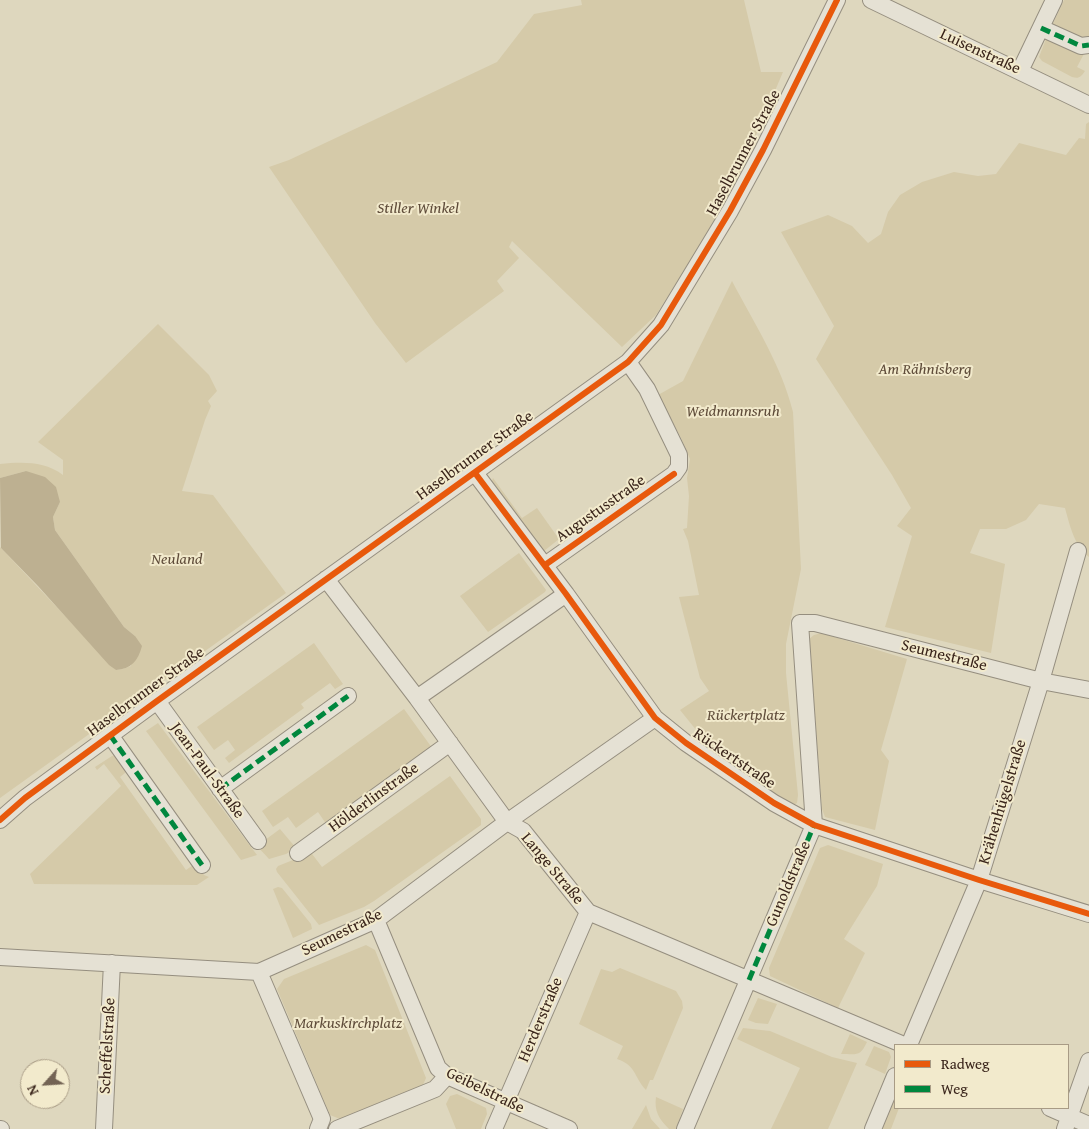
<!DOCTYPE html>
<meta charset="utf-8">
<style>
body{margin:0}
#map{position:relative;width:1089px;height:1129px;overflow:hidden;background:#ded7be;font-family:"Gentium Book Plus",serif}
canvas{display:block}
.legend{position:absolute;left:894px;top:1044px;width:175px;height:65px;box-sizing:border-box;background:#f2eacc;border:1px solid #a89b85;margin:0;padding:6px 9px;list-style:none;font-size:15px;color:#3a251b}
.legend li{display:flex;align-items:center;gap:10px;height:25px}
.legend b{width:25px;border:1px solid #a89b85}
.north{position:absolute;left:20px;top:1059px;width:50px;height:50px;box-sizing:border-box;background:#f2eacc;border:1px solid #a89b85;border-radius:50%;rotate:244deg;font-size:14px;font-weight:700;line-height:20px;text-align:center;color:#3a251b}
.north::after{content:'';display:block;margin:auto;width:18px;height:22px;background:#736354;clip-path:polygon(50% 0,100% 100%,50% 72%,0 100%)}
</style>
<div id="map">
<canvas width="1089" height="1129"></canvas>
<ul class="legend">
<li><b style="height:6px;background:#e8590c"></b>Radweg</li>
<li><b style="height:6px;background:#00873e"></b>Weg</li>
</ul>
<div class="north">N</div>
</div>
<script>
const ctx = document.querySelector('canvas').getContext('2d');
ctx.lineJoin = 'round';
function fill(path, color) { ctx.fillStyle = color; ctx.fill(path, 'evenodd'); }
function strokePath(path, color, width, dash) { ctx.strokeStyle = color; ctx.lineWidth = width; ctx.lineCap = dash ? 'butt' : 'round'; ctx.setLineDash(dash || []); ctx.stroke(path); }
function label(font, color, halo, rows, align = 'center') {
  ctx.font = font + ' "Gentium Book Plus",serif'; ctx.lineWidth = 4; ctx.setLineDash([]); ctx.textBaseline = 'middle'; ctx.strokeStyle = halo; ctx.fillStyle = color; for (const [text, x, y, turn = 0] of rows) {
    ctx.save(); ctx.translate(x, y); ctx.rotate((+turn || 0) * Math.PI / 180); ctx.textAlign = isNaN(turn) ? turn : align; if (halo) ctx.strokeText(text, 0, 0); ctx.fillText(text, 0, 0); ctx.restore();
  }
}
const green = new Path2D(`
 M 581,0 L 744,0 L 761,72 L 783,72 L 728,201 L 656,315 L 622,347 L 512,241 L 509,247 L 519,258 L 497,281 L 504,291 L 406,363 L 375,323 L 269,167 L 289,160 L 497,62 L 534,14 L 582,5 Z
 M 1064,0 L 1089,0 L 1089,37 L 1078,37 L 1051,28 Z
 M 1046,39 L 1087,48 L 1077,67 L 1085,71 C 1081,77 1079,79 1072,77 L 1042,61 L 1039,57 Z
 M 1089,122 L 1089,557 C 1074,545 1070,526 1065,508 L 1039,504 L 1026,520 L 1006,529 L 980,529 L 970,553 L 1005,564 L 991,653 L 885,627 L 912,536 L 897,526 L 911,508 L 892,475 L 816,359 L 834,326 L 781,232 L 828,215 L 852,226 L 868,243 L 881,234 L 888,212 L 900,195 L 922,182 L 954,172 L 978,176 L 996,174 L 1019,143 L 1066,155 L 1079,138 L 1085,139 L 1086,124 Z
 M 732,281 C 754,323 782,366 793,412 L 801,569 L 786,644 L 786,673 L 798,795 L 797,803 L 794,805 L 787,803 L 723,756 L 701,736 L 680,710 L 709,691 L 700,678 L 679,597 L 699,595 L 688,541 L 683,529 L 687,528 L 689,496 L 687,478 L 690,459 L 681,438 L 658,395 L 683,381 Z
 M 158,324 L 209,375 L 217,391 L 208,401 L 211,406 L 205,420 L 182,491 L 213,495 L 286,593 L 0,798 L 0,547 L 116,670 L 123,669 L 131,666 L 135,636 L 124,627 L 55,530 L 53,517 L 60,502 L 26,471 L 0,478 L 0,464 C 23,462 44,461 63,475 L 63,460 L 38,442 Z
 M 493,478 L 522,518 L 537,508 L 559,539 L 544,551 L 542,550 L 492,481 Z
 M 519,553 L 546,590 L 545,592 L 488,632 L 460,596 Z
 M 821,633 L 907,659 L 881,750 L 889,761 L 875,830 L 825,817 L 822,809 L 809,639 L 814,635 Z
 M 314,643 L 343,684 L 335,689 L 330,683 L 301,704 L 304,708 L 229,763 L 225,758 L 235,750 L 228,740 L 214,750 L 197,727 Z
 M 404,709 L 435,752 L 329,828 L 318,812 L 296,828 L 288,817 L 273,827 L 262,811 Z
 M 158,723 L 257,855 L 241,860 L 146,731 Z
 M 116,755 L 127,768 L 125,773 L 120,777 L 186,870 L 196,863 L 204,875 L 209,877 L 197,885 L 34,884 L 30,874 L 121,786 L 104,764 L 97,770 L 95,767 L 112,756 Z
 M 450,776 L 481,819 L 481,825 L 374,901 L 364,907 L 319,925 L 277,872 L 276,869 L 278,866 L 298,858 L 309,850 L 322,867 Z
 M 280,829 L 296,848 L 286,854 L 269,859 L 257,846 Z
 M 828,845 L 883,864 L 877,886 L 844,939 L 865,953 L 838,1008 L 770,976 L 769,968 L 820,848 Z
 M 278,887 L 282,888 L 311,924 L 312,929 L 293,938 L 273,889 Z
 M 366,945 L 375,950 L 426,1078 L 423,1085 L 340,1119 L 330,1115 L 277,989 L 284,979 Z
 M 620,968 L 676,991 L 682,1001 L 683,1008 L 653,1080 L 650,1080 L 646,1090 C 633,1076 637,1066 617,1059 L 623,1046 L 579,1024 L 601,969 L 612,972 Z
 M 758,998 L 777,1004 L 768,1024 L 756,1023 L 748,1020 Z
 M 743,1028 L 770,1031 L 832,1057 L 857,1063 L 828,1129 L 771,1129 L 800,1068 L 737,1039 Z
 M 850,1034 L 867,1042 C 860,1057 857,1054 841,1054 Z
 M 874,1046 L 889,1052 L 891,1057 L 885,1074 L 865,1065 Z
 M 457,1094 L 486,1108 L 487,1114 L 481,1129 L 456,1129 L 446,1104 L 450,1096 Z
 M 895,1094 L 895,1108 L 899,1108 L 891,1129 L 882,1129 Z
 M 656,1097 L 683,1109 L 676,1129 L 669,1129 C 659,1119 654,1111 656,1097 Z
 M 646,1105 L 651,1119 L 660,1129 L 632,1129 Z`);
const water = new Path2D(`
 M 26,471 L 45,477 L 56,487 L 60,502 L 53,517 L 55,530 L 124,627 L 135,636 L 142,646 C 138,661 131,669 116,670 L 109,665 L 38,586 L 1,548 L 0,478 Z`);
const minor = new Path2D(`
 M 871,0 L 1089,105
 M 1041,28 L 1081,46 L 1089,45
 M 1020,71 L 1054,0
 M 475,473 L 566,594 L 655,718 L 686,743 L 774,803 L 814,825 L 979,880 L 1089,914
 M 545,565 L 674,474 L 679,467 L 679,455 L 647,389 L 628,362
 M 326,579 L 417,698 L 507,822 L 523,831 L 588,912 L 904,1045
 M 417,698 L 566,594
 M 157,701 L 258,841
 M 110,735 L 202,865
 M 220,789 L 348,696
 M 0,820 L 25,798 L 157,701 L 628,362 L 661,325 L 730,211 L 763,150 L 837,0
 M 298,853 L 450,743
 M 376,920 L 438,1068 L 447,1076 L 569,1129
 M 0,957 L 259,972 L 376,920 L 507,822 L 655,718
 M 259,972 L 322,1119 L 318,1129
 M 909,1045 L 979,880 L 1041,681 L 1078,551
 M 1050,1108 L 1089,1125
 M 0,1129 L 1,1129
 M 104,1129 L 112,963
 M 337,1129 L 435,1089 L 447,1076
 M 494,1129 L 588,912
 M 685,1129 L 814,825 L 800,623 L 815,623 L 1041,681 L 1089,690
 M 873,1129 L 895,1076
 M 1065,1129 L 1089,1061`);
const quiet = new Path2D(`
 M 1041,28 L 1081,46 L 1089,45
 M 110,735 L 202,865
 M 220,789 L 348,696
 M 749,980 L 814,825`);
const cycleway = new Path2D(`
 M 475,473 L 566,594 L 655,718 L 686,743 L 774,803 L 814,825 L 979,880 L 1089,914
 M 545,565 L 674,474
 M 0,820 L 25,798 L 157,701 L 628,362 L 661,325 L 730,211 L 763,150 L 837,0`);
const streetNames = [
 ["Luisenstraße",980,52,25],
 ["Haselbrunner Straße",744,153,-62],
 ["Haselbrunner Straße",475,456,-36],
 ["Augustusstraße",601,509,-35],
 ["Seumestraße",944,656,14],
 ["Haselbrunner Straße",146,692,-36],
 ["Rückertstraße",734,759,34],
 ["Jean-Paul-Straße",207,771,54],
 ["Hölderlinstraße",374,798,-36],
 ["Krähenhügelstraße",1003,802,-73],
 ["Lange Straße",552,869,50],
 ["Gunoldstraße",789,884,-67],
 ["Seumestraße",342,933,-26],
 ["Herderstraße",541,1020,-67],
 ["Scheffelstraße",108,1046,-87],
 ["Geibelstraße",485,1091,26]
];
const parkNames = [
 ["Stiller Winkel",418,209],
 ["Am Rähnisberg",925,370],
 ["Weidmannsruh",733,412],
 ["Neuland",177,560],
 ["Rückertplatz",746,716],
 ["Markuskirchplatz",348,1024]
];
fill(green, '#d5caa9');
fill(water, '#bdb091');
strokePath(minor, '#958e7f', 18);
strokePath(minor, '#e5e1d4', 16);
strokePath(quiet, '#00873e', 5, [10, 5]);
strokePath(cycleway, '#e8590c', 6);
label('16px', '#3a251b', '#f2eacc', streetNames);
label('italic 16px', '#5f4c3a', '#f2eacc', parkNames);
</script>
